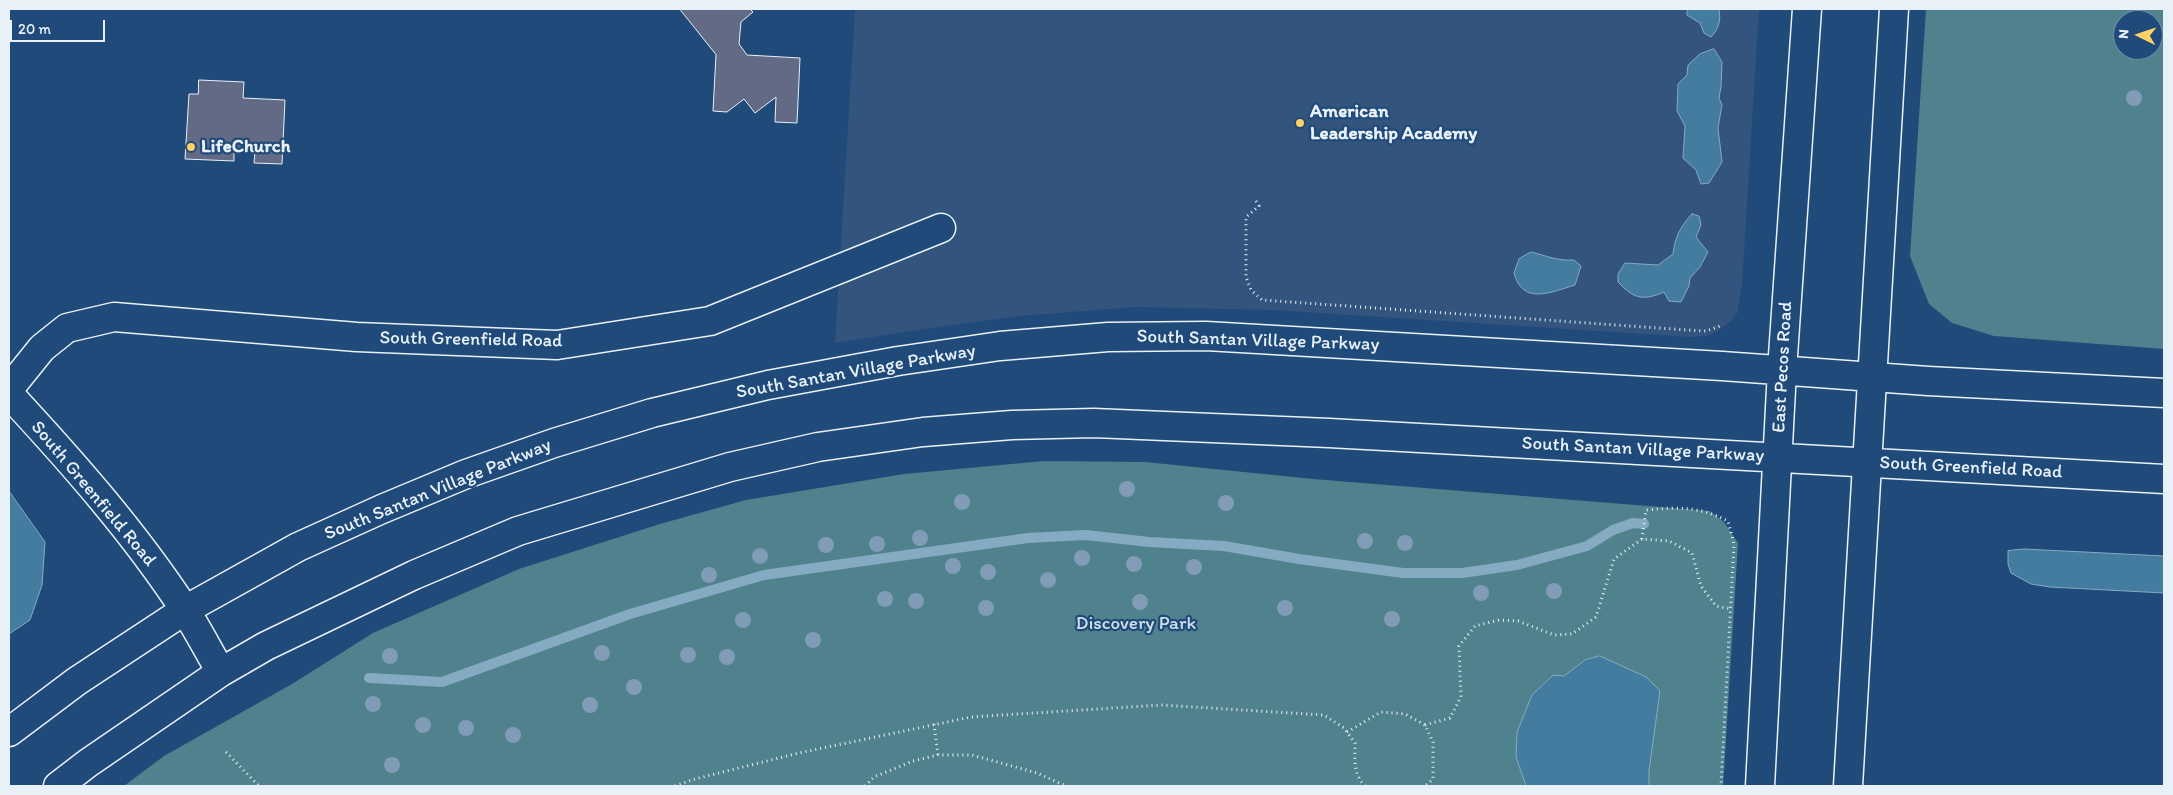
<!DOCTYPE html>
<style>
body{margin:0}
#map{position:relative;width:2173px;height:795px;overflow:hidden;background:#1f4a7a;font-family:Itim,sans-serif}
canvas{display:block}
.frame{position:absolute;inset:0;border:10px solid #e8f1f8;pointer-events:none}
.north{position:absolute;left:2113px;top:10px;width:50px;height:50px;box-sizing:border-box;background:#1f4a7a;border:1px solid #6f8dac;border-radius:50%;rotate:274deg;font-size:14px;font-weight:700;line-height:20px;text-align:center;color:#e8f1f8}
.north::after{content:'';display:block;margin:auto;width:18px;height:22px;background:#ffd166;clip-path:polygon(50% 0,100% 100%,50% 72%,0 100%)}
.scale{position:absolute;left:10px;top:20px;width:95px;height:22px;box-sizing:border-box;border:2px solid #e8f1f8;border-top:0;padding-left:6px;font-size:15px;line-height:18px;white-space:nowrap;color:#e8f1f8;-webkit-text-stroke:4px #1f4a7a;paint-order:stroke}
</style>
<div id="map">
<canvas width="2173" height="795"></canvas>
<div class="frame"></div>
<div class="north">N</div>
<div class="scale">20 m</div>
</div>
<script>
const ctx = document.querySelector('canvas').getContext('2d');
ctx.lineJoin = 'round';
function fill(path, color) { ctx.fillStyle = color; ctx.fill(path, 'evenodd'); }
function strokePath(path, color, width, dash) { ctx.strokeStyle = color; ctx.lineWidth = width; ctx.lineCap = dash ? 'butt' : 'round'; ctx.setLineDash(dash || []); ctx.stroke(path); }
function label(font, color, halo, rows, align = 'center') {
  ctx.font = font + ' Itim,sans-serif'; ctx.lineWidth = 4.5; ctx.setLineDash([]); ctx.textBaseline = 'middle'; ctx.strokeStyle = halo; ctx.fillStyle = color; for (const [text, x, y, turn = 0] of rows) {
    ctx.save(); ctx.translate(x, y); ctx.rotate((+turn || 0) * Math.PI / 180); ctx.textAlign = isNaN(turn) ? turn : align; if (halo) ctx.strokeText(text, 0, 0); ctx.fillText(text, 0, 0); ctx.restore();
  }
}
const built = new Path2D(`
 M 855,9 L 1759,9 L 1742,285 L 1737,314 L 1730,322 L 1716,332 L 1707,336 L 1690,337 L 1273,310 L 1136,307 L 1019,316 L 924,329 L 835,343 Z`);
const green = new Path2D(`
 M 1926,9 L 2164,9 L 2164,349 L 1994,336 L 1952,323 L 1929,304 L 1910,256 ZM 2123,20 L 2153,20 L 2153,50 L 2123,50 Z
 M 1044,461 L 1145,462 L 1313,479 L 1710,511 L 1724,522 L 1738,543 L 1723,786 L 124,786 L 164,756 L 292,684 L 373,633 L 519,569 L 660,524 L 746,500 L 904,474 Z`);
const water = new Path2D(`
 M 1688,9 L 1719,9 C 1721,21 1719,28 1711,37 L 1704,33 L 1700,23 L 1687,15 Z
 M 1714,49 L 1722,62 L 1721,87 L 1719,98 L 1722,105 L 1718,128 L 1722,162 L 1709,183 L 1701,184 L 1696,170 L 1683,158 L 1685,126 L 1677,111 L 1678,84 L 1687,75 L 1688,65 L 1700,54 Z
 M 1692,214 L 1699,216 L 1701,225 L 1696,237 L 1708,252 L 1700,267 L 1690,278 L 1689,286 L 1681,302 L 1669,301 L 1664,292 C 1643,301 1634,299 1618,282 L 1618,274 L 1625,263 L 1658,265 L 1673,254 C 1675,237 1680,227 1692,214 Z
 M 1531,252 C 1548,256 1556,261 1574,260 L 1581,266 L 1575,285 C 1551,292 1523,306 1514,273 L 1519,259 Z
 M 9,491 L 45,542 L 42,585 L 30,620 L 9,634 Z
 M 2024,549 L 2164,556 L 2164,593 L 2050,587 L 2031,584 L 2011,573 L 2008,564 L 2008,551 Z
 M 1600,656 L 1646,677 L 1660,691 L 1649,771 L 1649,786 L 1526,786 L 1516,757 L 1517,732 L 1532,695 L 1553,675 L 1564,676 L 1585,660 Z`);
const stream = new Path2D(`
 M 369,678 L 442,682 L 630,614 L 764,575 L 1028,538 L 1086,535 L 1149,542 L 1224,546 L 1299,559 L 1403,573 L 1462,573 L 1517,565 L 1587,546 L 1613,530 L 1633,523 L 1644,524`);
const building = new Path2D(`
 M 680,9 L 750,9 L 753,12 L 741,22 L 739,44 L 747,55 L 800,58 L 797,123 L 775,122 L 776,97 L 755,113 L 744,99 L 727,112 L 713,111 L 716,55 Z
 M 199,80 L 244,82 L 243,98 L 285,100 L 282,164 L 254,163 L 255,151 L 234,150 L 234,161 L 185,159 L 189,94 L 198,94 Z`);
const path = new Path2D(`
 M 1256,201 L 1259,206 L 1246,217 L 1246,277 L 1251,290 L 1262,300 L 1687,330 L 1706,331 L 1720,326
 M 1642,539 L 1646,510 C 1679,507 1697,506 1728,521 L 1734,544 L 1721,786
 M 934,724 L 938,755
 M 1425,725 L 1450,718 L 1461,697 L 1459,646 L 1475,626 L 1499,620 L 1518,621 L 1554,635 L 1572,634 L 1596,617 L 1614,559 L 1642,539 L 1669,541 L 1692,553 L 1701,586 L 1716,606 L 1732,609
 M 1347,732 L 1381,712 L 1405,714 L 1425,725 L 1433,742 L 1433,779 L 1425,786
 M 226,752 L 259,786
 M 675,786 L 695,779 L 799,753 L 971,717 L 1161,705 L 1324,715 L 1344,728 L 1355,743 C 1355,759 1353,774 1365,786
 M 865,786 L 874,777 L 913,761 L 938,755 L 972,755 L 1037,773 L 1066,786`);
const street = new Path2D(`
 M 9,389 L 42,348 L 67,328 L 114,317 L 357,337 L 557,345 L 710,321 L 941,228`);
const secondary = new Path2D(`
 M 9,394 C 72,462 134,532 185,610 C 198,630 209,652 221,672
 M 9,732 L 77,681 L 185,610 L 298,547 L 382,509 L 466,474 L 554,443 L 652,413 L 768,385 L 898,361 L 1000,346 L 1108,337 L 1206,336 L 1722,366 L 1928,381 L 2164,393
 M 58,786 L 88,763 L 221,672 L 266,646 L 414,575 L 518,531 L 730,467 L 818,447 L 923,432 L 1012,425 L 1094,423 L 1329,433 L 2164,479
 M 1760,786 L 1782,370 L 1807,9
 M 1848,786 L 1894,9`);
const trees = [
 [2134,98],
 [1127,489],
 [962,502],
 [1226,503],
 [920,538],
 [1365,541],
 [1405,543],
 [877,544],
 [826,545],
 [760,556],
 [1082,558],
 [1134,564],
 [953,566],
 [1194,567],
 [988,572],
 [709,575],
 [1048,580],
 [1554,591],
 [1481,593],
 [885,599],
 [916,601],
 [1140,602],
 [986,608],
 [1285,608],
 [1392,619],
 [743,620],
 [813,640],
 [602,653],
 [688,655],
 [390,656],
 [727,657],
 [634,687],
 [373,704],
 [590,705],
 [423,725],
 [466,728],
 [513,735],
 [392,765]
];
const markers = [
 [1300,123,5,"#ffd166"],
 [191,147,5,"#ffd166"]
];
const poiNames = [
 ["American",1310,112],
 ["Leadership Academy",1310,134],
 ["LifeChurch",201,147]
];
const streetNames = [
 ["South Greenfield Road",471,340,1],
 ["South Santan Village Parkway",1258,341,2],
 ["East Pecos Road",1783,367,-87],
 ["South Santan Village Parkway",856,372,-10],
 ["South Santan Village Parkway",1643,450,3],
 ["South Greenfield Road",1971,468,3],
 ["South Santan Village Parkway",438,490,-22],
 ["South Greenfield Road",93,494,50]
];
const parkNames = [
 ["Discovery Park",1136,624]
];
fill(built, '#33547d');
fill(green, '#50828e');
fill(water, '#437c9e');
strokePath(water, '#85abc2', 1);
strokePath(stream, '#85abc2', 10);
fill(building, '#626a85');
strokePath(building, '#e8f1f8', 1);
strokePath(street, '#e8f1f8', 31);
strokePath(secondary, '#e8f1f8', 31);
strokePath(path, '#e8f1f8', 3, [1, 4]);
strokePath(street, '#1f4a7a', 28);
strokePath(secondary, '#1f4a7a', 28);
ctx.fillStyle = '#819cb6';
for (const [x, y] of trees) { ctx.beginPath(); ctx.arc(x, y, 8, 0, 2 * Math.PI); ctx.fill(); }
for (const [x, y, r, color] of markers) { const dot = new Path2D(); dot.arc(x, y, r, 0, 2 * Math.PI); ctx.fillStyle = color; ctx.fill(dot); strokePath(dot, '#1f4a7a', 2); }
label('bold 19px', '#e8f1f8', '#1f4a7a', poiNames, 'left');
label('19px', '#e8f1f8', '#1f4a7a', streetNames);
label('19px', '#d1e0e8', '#1f4a7a', parkNames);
</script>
